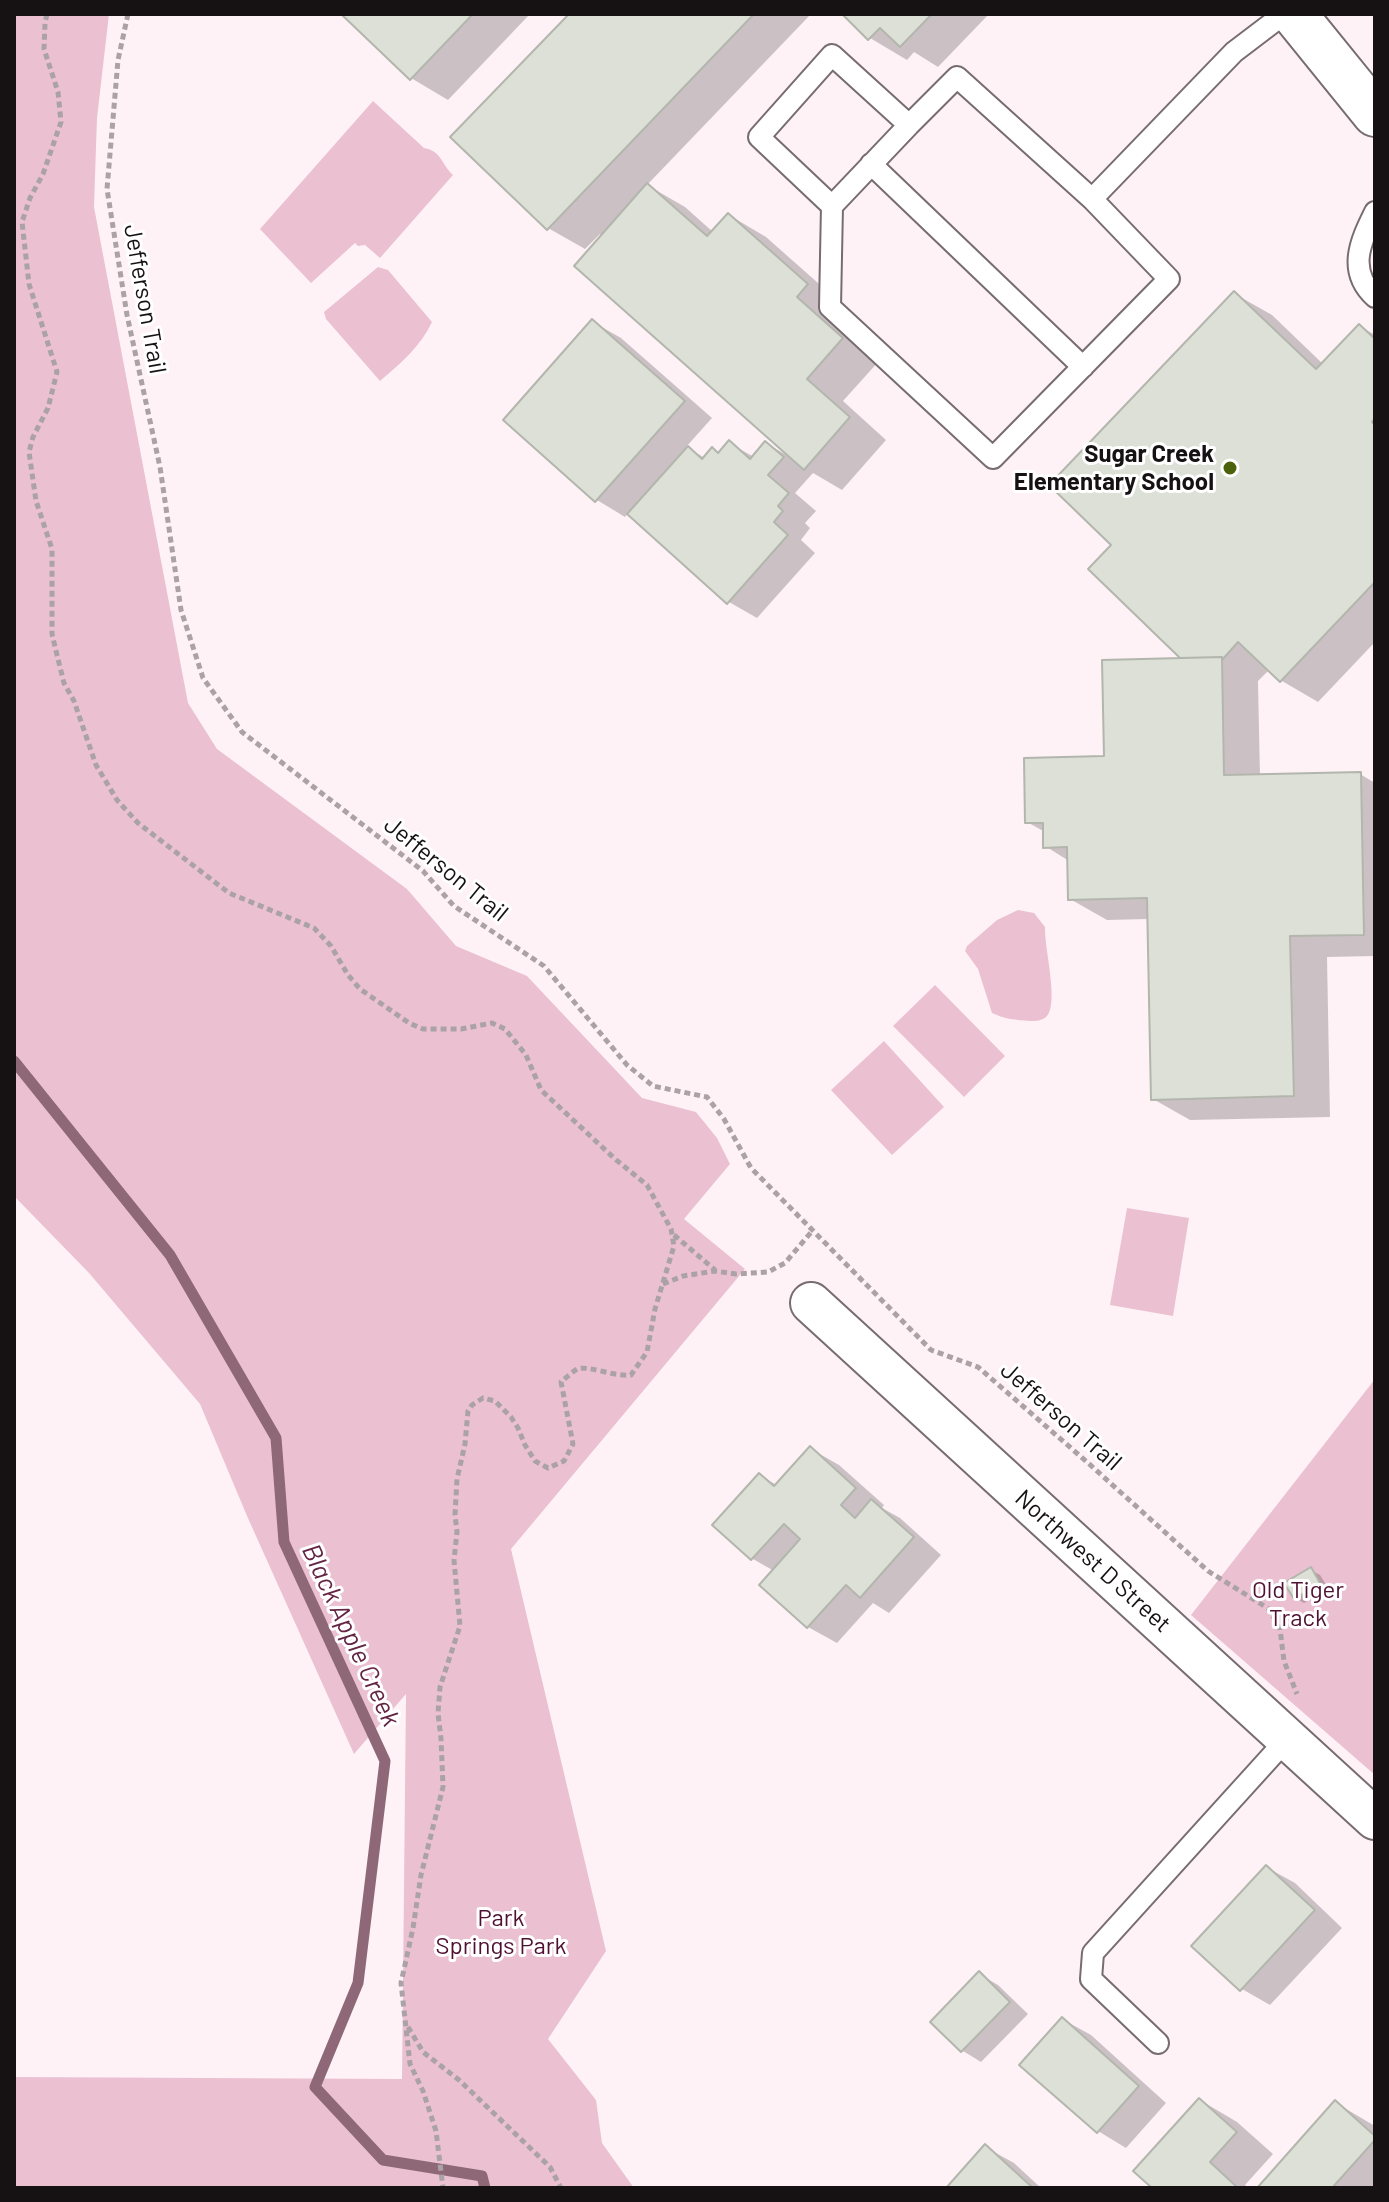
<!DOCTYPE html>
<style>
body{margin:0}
#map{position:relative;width:1389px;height:2202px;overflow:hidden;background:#fef2f7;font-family:Barlow,sans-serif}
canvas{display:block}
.frame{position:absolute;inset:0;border:16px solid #161213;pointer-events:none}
</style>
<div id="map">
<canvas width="1389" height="2202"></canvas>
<div class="frame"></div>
</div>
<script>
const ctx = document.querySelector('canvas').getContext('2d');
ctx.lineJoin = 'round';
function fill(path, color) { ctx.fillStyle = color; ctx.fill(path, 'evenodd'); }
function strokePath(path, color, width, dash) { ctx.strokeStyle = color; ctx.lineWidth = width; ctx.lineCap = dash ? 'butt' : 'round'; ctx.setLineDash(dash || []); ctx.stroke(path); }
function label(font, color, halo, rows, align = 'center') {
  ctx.font = font + ' Barlow,sans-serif'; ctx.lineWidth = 6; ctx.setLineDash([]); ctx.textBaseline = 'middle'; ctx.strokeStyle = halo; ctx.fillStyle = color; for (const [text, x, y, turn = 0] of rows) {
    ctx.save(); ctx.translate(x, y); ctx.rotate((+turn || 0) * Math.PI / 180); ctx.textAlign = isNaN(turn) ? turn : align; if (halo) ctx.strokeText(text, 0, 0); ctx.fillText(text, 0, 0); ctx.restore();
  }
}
const green = new Path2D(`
 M 14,14 L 109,14 L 97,118 L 94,207 L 188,703 L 217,749 L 407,889 L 456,946 L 527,976 L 642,1098 L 696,1112 L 717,1138 L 730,1164 L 684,1219 L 745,1269 L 511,1549 L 606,1951 L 548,2039 L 596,2100 L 602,2143 L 634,2188 L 14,2188 L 14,2077 L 402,2079 L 406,1694 L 354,1754 L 247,1516 L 200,1404 L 89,1273 L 14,1196 Z
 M 373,101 L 424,148 C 442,151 441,164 453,175 L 380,258 L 365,245 L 358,246 L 355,243 L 311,283 L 260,229 Z
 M 378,267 L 388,270 L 432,322 C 421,346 400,364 380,381 L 326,319 L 324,312 Z
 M 1018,910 L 1034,913 L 1045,927 C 1044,947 1059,1002 1047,1016 C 1042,1021 1036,1021 1030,1021 C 1015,1020 1005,1019 992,1013 L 978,969 L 965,951 L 967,946 L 997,920 Z
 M 935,985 L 1005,1056 L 964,1097 L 893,1026 Z
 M 884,1041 L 944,1107 L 892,1155 L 831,1090 Z
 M 1127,1208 L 1189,1218 L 1173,1316 L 1110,1305 Z
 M 1375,1379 L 1375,1775 L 1191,1615 Z`);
const shadow = new Path2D(`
 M 344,14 L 530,14 L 448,100 L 411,78 Z
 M 572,14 L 811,14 L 647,185 L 685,207 L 713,232 L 729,215 L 766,237 L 844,306 L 879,361 L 843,401 L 886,440 L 842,490 L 813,473 L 795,493 L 816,511 L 805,523 L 810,528 L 801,540 L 815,553 L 757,618 L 729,602 L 628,513 L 625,517 L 597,500 L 506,420 L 593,322 L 621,338 L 712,418 L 686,447 L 705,458 L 719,454 L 729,443 L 754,457 L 766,443 L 788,456 L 789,455 L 602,237 L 600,234 L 585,249 L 548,228 Z
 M 844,14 L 989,14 L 938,67 L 914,52 L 907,60 L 870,38 Z
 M 1235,294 L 1272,315 L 1323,364 L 1359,326 L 1375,335 L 1375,642 L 1318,702 L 1282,681 L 1270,669 L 1258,681 L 1260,777 L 1360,774 L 1375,783 L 1375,956 L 1327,957 L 1330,1117 L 1190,1120 L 1153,1099 L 1149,919 L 1107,920 L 1070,899 L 1069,861 L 1045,846 L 1045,832 L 1027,822 L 1106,758 L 1185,660 L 1091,569 L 1114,545 Z
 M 811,1449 L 839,1465 L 884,1505 L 882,1508 L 900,1518 L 941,1555 L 889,1613 L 873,1603 L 837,1643 L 808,1627 L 762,1584 L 774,1571 L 753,1559 L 715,1525 L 760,1475 L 778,1486 Z
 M 1311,1570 L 1320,1575 L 1328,1588 L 1304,1603 L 1295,1598 Z
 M 1266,1867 L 1295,1883 L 1342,1928 L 1270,2005 L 1242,1989 Z
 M 979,1974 L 998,1985 L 1028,2014 L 981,2062 L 963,2051 L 933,2022 Z
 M 1062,2019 L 1091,2035 L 1166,2103 L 1126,2148 L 1098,2131 Z
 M 1200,2100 L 1237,2122 L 1273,2154 L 1245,2185 L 1249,2188 L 1155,2188 Z
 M 1336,2103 L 1375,2126 L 1375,2188 L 1260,2188 Z
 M 985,2147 L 1014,2163 L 1041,2188 L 948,2188 Z`);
const stream = new Path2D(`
 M 14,1061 L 170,1255 L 276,1438 L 284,1542 L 385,1761 L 358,1983 L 315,2087 L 383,2160 L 482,2176 L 485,2188`);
const building = new Path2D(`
 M 341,14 L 473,14 L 410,80 Z
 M 569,14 L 754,14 L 547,230 L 450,137 Z
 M 842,14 L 932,14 L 900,47 L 880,28 L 868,40 Z
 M 647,183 L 707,236 L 728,213 L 808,284 L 797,297 L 843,338 L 807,379 L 850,417 L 804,470 L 574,266 Z
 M 1234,291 L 1316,369 L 1359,324 L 1375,339 L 1375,418 L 1372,422 L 1375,425 L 1375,582 L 1280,682 L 1238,642 L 1222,660 L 1222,657 L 1180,658 L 1088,569 L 1111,545 L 1049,485 Z
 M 592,319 L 685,401 L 595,502 L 503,420 Z
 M 729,440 L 750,459 L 765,441 L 784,457 L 768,475 L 789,493 L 778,506 L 783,511 L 774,522 L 788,535 L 727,604 L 627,514 L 688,446 L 702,459 L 712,447 L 718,453 Z
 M 1222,657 L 1224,775 L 1361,772 L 1364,935 L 1290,936 L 1294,1096 L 1151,1100 L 1147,898 L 1068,900 L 1067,847 L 1043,848 L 1043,823 L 1025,823 L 1024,758 L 1104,756 L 1102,660 Z
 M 810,1446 L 856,1488 L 841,1505 L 855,1518 L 871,1499 L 914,1537 L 860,1598 L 846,1585 L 807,1628 L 759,1585 L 800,1539 L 784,1524 L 751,1560 L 712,1525 L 759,1473 L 774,1486 Z
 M 1311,1567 L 1320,1583 L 1294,1599 L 1284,1583 Z
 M 1266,1865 L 1315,1910 L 1240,1991 L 1191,1946 Z
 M 979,1971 L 1010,2002 L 961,2052 L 930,2022 Z
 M 1062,2017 L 1139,2086 L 1097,2133 L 1019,2065 Z
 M 1199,2098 L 1237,2132 L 1210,2162 L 1238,2188 L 1152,2188 L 1133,2171 Z
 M 1335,2100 L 1375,2136 L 1375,2140 L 1332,2188 L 1257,2188 Z
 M 985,2144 L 1033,2188 L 946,2188 Z`);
const path = new Path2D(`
 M 47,14 L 45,23 L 44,49 L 58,92 L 61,122 L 43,174 L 30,198 L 22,222 L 29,284 L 57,372 L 48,408 L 33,437 L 29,452 L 36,501 L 52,549 L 52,634 L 57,655 L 64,683 L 74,701 L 96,765 L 117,800 L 138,823 L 229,893 L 314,928 L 331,946 L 348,975 L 360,989 L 409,1023 L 423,1029 L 461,1029 L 492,1023 L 505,1029 L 526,1055 L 541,1090 L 615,1159 L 647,1185 L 671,1229 L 674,1246 L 655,1309 L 647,1352 L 631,1375 C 614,1377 589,1365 577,1369 C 572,1372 566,1378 561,1382 L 573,1444 L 564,1461 L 548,1468 L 535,1461 L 525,1445 L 518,1428 L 511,1417 L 495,1401 L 483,1398 L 472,1405 L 468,1411 L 465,1444 L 457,1479 L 455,1515 L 457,1532 L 454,1560 L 460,1626 L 440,1687 L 438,1713 L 441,1739 L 443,1787 L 421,1875 L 413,1928 L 401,1983 L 410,2064 L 423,2091 L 436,2131 L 443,2188
 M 128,14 L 118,60 L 107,189 L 127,315 L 160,467 L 181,610 L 203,678 L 242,732 L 423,871 L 454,906 L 544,966 L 627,1065 L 653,1086 L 707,1097 L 724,1119 L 751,1168 L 931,1350 L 978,1367 L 1087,1462 L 1208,1571 L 1269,1609 L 1280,1629 L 1284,1661 L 1297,1694
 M 674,1235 L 715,1270
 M 663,1284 L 683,1276 L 715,1271 L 736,1274 L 768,1272 L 785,1263 L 813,1230
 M 408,2027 L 423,2052 L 459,2080 L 550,2167 L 561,2188`);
const service = new Path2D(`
 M 832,55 L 909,125 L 957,77 L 1092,199 L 1169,279 L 993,458 L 830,307 L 832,206 L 759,137 Z
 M 871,164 L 1083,367
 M 1092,199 L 1234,52 L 1284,14
 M 832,206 L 909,125
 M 1375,212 C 1360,242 1347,271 1375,297
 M 1158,2043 L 1091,1979 L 1093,1953 L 1287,1739`);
const minor = new Path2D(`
 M 811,1303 L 1375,1819`);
const tertiary = new Path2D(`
 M 1294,14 L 1375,114`);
const markers = [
 [1230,468,8,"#4b610b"]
];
const streetNames = [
 ["Jefferson Trail",145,299,80],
 ["Jefferson Trail",446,869,39],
 ["Jefferson Trail",1061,1416,41],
 ["Northwest D Street",1093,1561,42]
];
const poiNames = [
 ["Sugar Creek",1214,454],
 ["Elementary School",1214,482]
];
const parkNames = [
 ["Old Tiger",1298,1590],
 ["Track",1298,1618],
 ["Park",501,1918],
 ["Springs Park",501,1946]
];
const waterNames = [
 ["Black Apple Creek",351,1635,65]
];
fill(green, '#ebc1d2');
fill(shadow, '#0003');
strokePath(stream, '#8e6877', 11);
fill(building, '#dce0d6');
strokePath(building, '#b2b6ac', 2);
strokePath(service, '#776d71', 24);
strokePath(minor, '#776d71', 44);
strokePath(tertiary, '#776d71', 48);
strokePath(path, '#aba2a5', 5, [6, 4]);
strokePath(service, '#fff', 20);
strokePath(minor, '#fff', 40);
strokePath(tertiary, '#fff', 44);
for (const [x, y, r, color] of markers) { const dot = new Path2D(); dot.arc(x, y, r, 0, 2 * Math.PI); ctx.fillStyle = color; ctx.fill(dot); strokePath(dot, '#fff', 3); }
label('24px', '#161213', '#fff', streetNames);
label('bold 24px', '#161213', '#fff', poiNames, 'right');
label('24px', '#4f1031', '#fff', parkNames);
label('italic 26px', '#642444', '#fff', waterNames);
</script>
